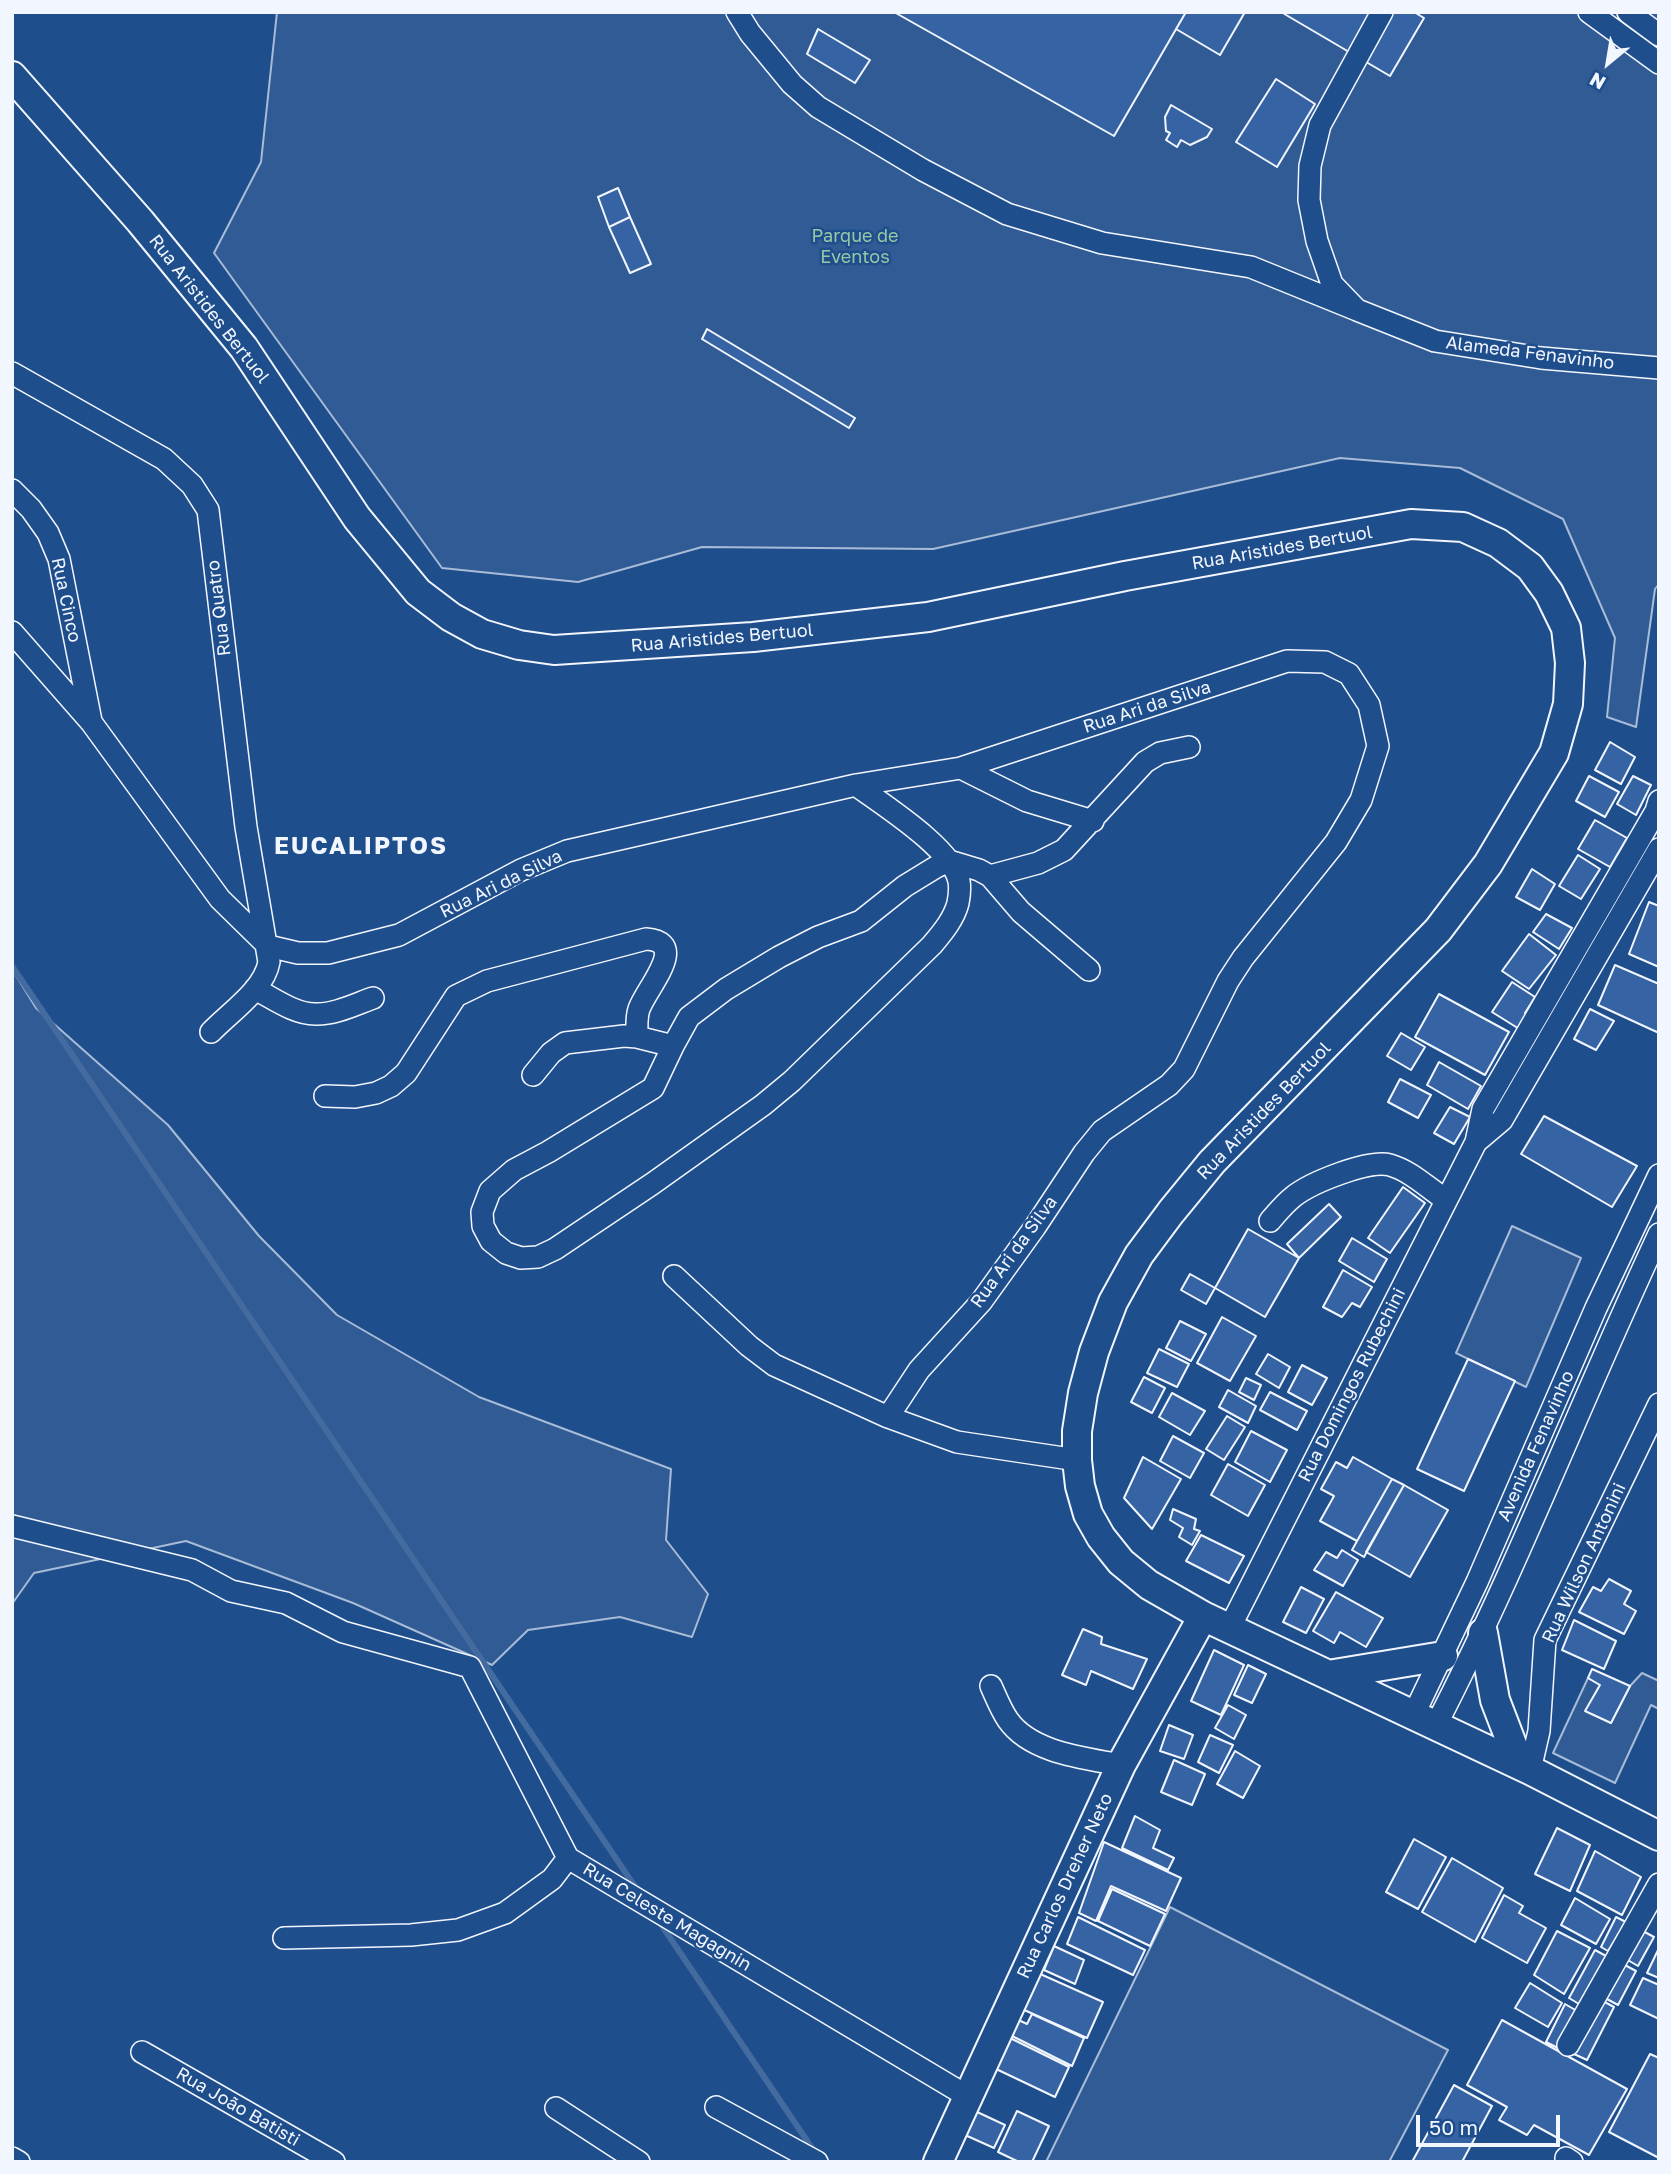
<!DOCTYPE html>
<meta charset="utf-8">
<style>
body{margin:0}
#map{position:relative;width:1671px;height:2174px;overflow:hidden;background:#1f4e8c;font-family:"Golos Text",sans-serif}
canvas{display:block}
.frame{position:absolute;inset:0;border:14px solid #f2f6ff;pointer-events:none}
.north{position:absolute;left:1573px;top:28px;width:70px;height:70px;-webkit-text-stroke:5px #1f4e8c;paint-order:stroke;rotate:210deg;font-size:19px;font-weight:700;line-height:28px;text-align:center;color:#f2f6ff}
.north::after{content:'';display:block;margin:auto;width:24px;height:32px;background:#f2f6ff;clip-path:polygon(50% 0,100% 100%,50% 72%,0 100%)}
.scale{position:absolute;left:1416px;top:2115px;width:144px;height:32px;box-sizing:border-box;border:4px solid #f2f6ff;border-top:0;padding-left:9px;font-size:21px;line-height:24px;white-space:nowrap;color:#f2f6ff;-webkit-text-stroke:5px #1f4e8c;paint-order:stroke}
</style>
<div id="map">
<canvas width="1671" height="2174"></canvas>
<div class="frame"></div>
<div class="north">N</div>
<div class="scale">50 m</div>
</div>
<script>
const ctx = document.querySelector('canvas').getContext('2d');
ctx.lineJoin = 'round';
function fill(path, color) { ctx.fillStyle = color; ctx.fill(path, 'evenodd'); }
function strokePath(path, color, width, dash) { ctx.strokeStyle = color; ctx.lineWidth = width; ctx.lineCap = dash ? 'butt' : 'round'; ctx.setLineDash(dash || []); ctx.stroke(path); }
function label(font, color, halo, rows, align = 'center') {
  ctx.font = font + ' "Golos Text",sans-serif'; ctx.lineWidth = 5; ctx.setLineDash([]); ctx.textBaseline = 'middle'; ctx.strokeStyle = halo; ctx.fillStyle = color; for (const [text, x, y, turn = 0] of rows) {
    ctx.save(); ctx.translate(x, y); ctx.rotate((+turn || 0) * Math.PI / 180); ctx.textAlign = isNaN(turn) ? turn : align; if (halo) ctx.strokeText(text, 0, 0); ctx.fillText(text, 0, 0); ctx.restore();
  }
}
const built = new Path2D(`
 M 277,12 L 1659,12 L 1659,584 L 1655,589 L 1636,727 L 1607,717 L 1615,638 L 1563,519 L 1460,468 L 1340,458 L 933,549 L 702,547 L 578,582 L 442,568 L 214,253 L 261,162 Z
 M 12,969 L 36,1008 L 168,1125 L 259,1236 L 337,1315 L 479,1397 L 671,1469 L 666,1540 L 708,1594 L 692,1637 L 620,1617 L 528,1630 L 492,1665 L 353,1603 L 186,1541 L 34,1573 L 12,1604 Z
 M 1512,1226 L 1581,1258 L 1526,1387 L 1456,1353 Z
 M 1642,1673 L 1659,1681 L 1659,1709 L 1651,1705 L 1615,1783 L 1553,1753 L 1588,1678 L 1600,1685 L 1586,1711 L 1611,1723 L 1630,1686 Z
 M 1170,1907 L 1448,2050 L 1389,2162 L 1046,2162 Z`);
const stream = new Path2D(`
 M 12,966 L 638,1891
 M 658,1920 L 814,2151`);
const building = new Path2D(`
 M 894,12 L 1186,12 L 1114,136 Z
 M 1186,12 L 1245,12 L 1220,55 L 1176,29 Z
 M 1281,12 L 1414,12 L 1424,18 L 1390,76 Z
 M 818,29 L 870,60 L 855,83 L 807,54 Z
 M 1276,79 L 1315,104 L 1277,167 L 1236,142 Z
 M 1171,105 L 1212,129 L 1207,137 L 1190,145 L 1181,140 L 1177,147 L 1166,140 L 1170,133 L 1166,131 L 1165,117 Z
 M 618,188 L 630,217 L 609,227 L 598,197 Z
 M 630,217 L 651,264 L 630,273 L 609,227 Z
 M 707,329 L 855,418 L 849,428 L 702,339 Z
 M 1610,742 L 1635,757 L 1621,784 L 1595,770 Z
 M 1589,776 L 1619,792 L 1605,817 L 1576,801 Z
 M 1633,776 L 1651,785 L 1636,815 L 1617,804 Z
 M 1595,820 L 1627,838 L 1610,867 L 1578,849 Z
 M 1578,855 L 1600,869 L 1581,899 L 1559,886 Z
 M 1532,869 L 1555,884 L 1540,910 L 1516,897 Z
 M 1649,902 L 1659,906 L 1659,967 L 1629,954 Z
 M 1546,914 L 1572,928 L 1559,949 L 1533,932 Z
 M 1529,934 L 1556,955 L 1529,989 L 1502,971 Z
 M 1615,965 L 1659,984 L 1659,1033 L 1598,1005 Z
 M 1512,982 L 1535,997 L 1525,1013 L 1533,1018 L 1524,1032 L 1492,1012 Z
 M 1439,994 L 1509,1032 L 1485,1075 L 1415,1037 Z
 M 1590,1009 L 1614,1021 L 1596,1050 L 1574,1039 Z
 M 1401,1033 L 1425,1047 L 1411,1070 L 1387,1056 Z
 M 1439,1062 L 1481,1086 L 1468,1109 L 1427,1085 Z
 M 1400,1079 L 1431,1095 L 1418,1118 L 1388,1102 Z
 M 1450,1107 L 1470,1117 L 1454,1144 L 1434,1133 Z
 M 1544,1116 L 1637,1166 L 1612,1207 L 1521,1154 Z
 M 1403,1187 L 1425,1203 L 1390,1253 L 1368,1238 Z
 M 1329,1204 L 1341,1217 L 1299,1258 L 1287,1244 Z
 M 1248,1229 L 1299,1258 L 1265,1317 L 1215,1288 Z
 M 1352,1238 L 1387,1259 L 1374,1282 L 1339,1261 Z
 M 1343,1270 L 1372,1287 L 1360,1307 L 1352,1303 L 1342,1317 L 1323,1307 Z
 M 1190,1274 L 1215,1288 L 1206,1304 L 1181,1290 Z
 M 1222,1317 L 1256,1336 L 1230,1381 L 1197,1363 Z
 M 1180,1321 L 1206,1334 L 1191,1361 L 1166,1348 Z
 M 1159,1349 L 1189,1364 L 1177,1387 L 1147,1373 Z
 M 1268,1354 L 1290,1367 L 1279,1388 L 1256,1374 Z
 M 1468,1359 L 1515,1381 L 1464,1491 L 1417,1469 Z
 M 1302,1365 L 1327,1378 L 1312,1405 L 1288,1392 Z
 M 1144,1377 L 1165,1388 L 1152,1413 L 1131,1402 Z
 M 1246,1378 L 1261,1385 L 1254,1400 L 1239,1392 Z
 M 1228,1390 L 1256,1406 L 1248,1423 L 1219,1407 Z
 M 1270,1392 L 1307,1411 L 1297,1430 L 1260,1410 Z
 M 1172,1393 L 1205,1411 L 1190,1435 L 1159,1417 Z
 M 1227,1416 L 1245,1427 L 1224,1460 L 1206,1449 Z
 M 1251,1431 L 1287,1450 L 1270,1482 L 1235,1462 Z
 M 1173,1436 L 1204,1453 L 1190,1478 L 1160,1461 Z
 M 1143,1457 L 1181,1479 L 1152,1529 L 1124,1498 Z
 M 1353,1457 L 1392,1479 L 1357,1541 L 1320,1521 L 1334,1496 L 1321,1489 L 1336,1462 L 1347,1468 Z
 M 1228,1464 L 1265,1485 L 1248,1516 L 1211,1495 Z
 M 1392,1479 L 1404,1485 L 1364,1557 L 1352,1550 Z
 M 1404,1485 L 1448,1510 L 1410,1577 L 1366,1552 Z
 M 1173,1509 L 1196,1519 L 1194,1529 L 1200,1531 L 1192,1545 L 1179,1537 L 1183,1528 L 1170,1520 Z
 M 1201,1535 L 1244,1556 L 1229,1583 L 1186,1561 Z
 M 1342,1550 L 1358,1560 L 1343,1586 L 1314,1570 L 1326,1552 L 1337,1558 Z
 M 1609,1579 L 1631,1591 L 1624,1604 L 1636,1611 L 1624,1634 L 1579,1612 L 1593,1587 L 1601,1591 Z
 M 1301,1587 L 1324,1599 L 1306,1633 L 1283,1622 Z
 M 1336,1592 L 1383,1618 L 1366,1647 L 1340,1632 L 1334,1643 L 1313,1631 Z
 M 1574,1620 L 1616,1641 L 1604,1669 L 1562,1650 Z
 M 1083,1629 L 1102,1637 L 1101,1644 L 1147,1659 L 1133,1689 L 1091,1671 L 1086,1685 L 1062,1675 Z
 M 1214,1650 L 1244,1665 L 1221,1715 L 1191,1701 Z
 M 1248,1665 L 1266,1674 L 1252,1703 L 1234,1695 Z
 M 1592,1669 L 1630,1686 L 1611,1723 L 1585,1711 L 1600,1685 L 1588,1678 Z
 M 1228,1705 L 1246,1715 L 1234,1739 L 1215,1728 Z
 M 1169,1725 L 1193,1735 L 1184,1759 L 1160,1751 Z
 M 1210,1735 L 1233,1745 L 1219,1773 L 1198,1762 Z
 M 1235,1751 L 1260,1766 L 1243,1798 L 1217,1784 Z
 M 1174,1760 L 1205,1774 L 1192,1805 L 1161,1792 Z
 M 1135,1816 L 1160,1830 L 1153,1848 L 1174,1858 L 1168,1870 L 1122,1848 Z
 M 1557,1828 L 1590,1845 L 1570,1891 L 1535,1874 Z
 M 1414,1839 L 1446,1857 L 1418,1909 L 1386,1892 Z
 M 1104,1842 L 1181,1878 L 1166,1911 L 1111,1886 L 1096,1921 L 1079,1913 Z
 M 1595,1851 L 1641,1877 L 1622,1915 L 1577,1891 Z
 M 1452,1858 L 1503,1888 L 1475,1942 L 1422,1912 Z
 M 1112,1889 L 1165,1914 L 1150,1946 L 1098,1921 Z
 M 1504,1895 L 1523,1906 L 1519,1913 L 1546,1928 L 1527,1963 L 1482,1938 Z
 M 1575,1898 L 1610,1919 L 1596,1944 L 1561,1925 Z
 M 1078,1917 L 1145,1950 L 1133,1975 L 1067,1944 Z
 M 1616,1917 L 1626,1922 L 1608,1951 L 1601,1947 Z
 M 1641,1930 L 1654,1937 L 1638,1966 L 1626,1959 Z
 M 1557,1931 L 1590,1948 L 1564,1994 L 1534,1975 Z
 M 1054,1946 L 1084,1960 L 1075,1984 L 1044,1970 Z
 M 1659,1948 L 1659,1978 L 1647,1973 Z
 M 1595,1950 L 1606,1956 L 1579,2004 L 1569,1998 Z
 M 1623,1964 L 1636,1971 L 1618,2005 L 1605,1998 Z
 M 1038,1973 L 1103,2002 L 1087,2038 L 1022,2009 Z
 M 1643,1978 L 1659,1985 L 1659,2019 L 1630,2005 Z
 M 1530,1983 L 1562,2003 L 1548,2027 L 1515,2008 Z
 M 1601,2000 L 1614,2007 L 1587,2060 L 1574,2054 Z
 M 1565,2004 L 1577,2011 L 1558,2048 L 1546,2042 Z
 M 1032,2014 L 1084,2038 L 1072,2066 L 1006,2033 L 1012,2017 L 1027,2024 Z
 M 1502,2020 L 1627,2089 L 1589,2155 L 1534,2125 L 1527,2135 L 1499,2120 L 1507,2107 L 1467,2085 Z
 M 1008,2037 L 1069,2067 L 1055,2097 L 994,2068 Z
 M 1650,2054 L 1659,2058 L 1659,2158 L 1609,2132 Z
 M 1454,2085 L 1492,2106 L 1462,2162 L 1412,2162 Z
 M 975,2111 L 1005,2125 L 994,2148 L 965,2135 Z
 M 1017,2111 L 1049,2126 L 1032,2162 L 1019,2162 L 998,2152 Z`);
const minor = new Path2D(`
 M 737,12 L 750,33 L 792,84 L 818,107 L 923,170 L 1007,214 L 1102,243 L 1251,267 L 1357,310
 M 1382,12 L 1320,125 L 1310,166 L 1309,200 L 1317,241 L 1332,284 L 1357,310 L 1435,341 L 1541,358 L 1659,368
 M 1589,12 L 1659,63
 M 1628,12 L 1659,35
 M 12,373 L 164,459 L 192,485 L 208,510 L 246,827 L 269,962 C 264,990 230,1012 211,1032
 M 12,490 L 31,509 L 48,533 L 59,559 L 91,721
 M 12,632 L 91,722 L 220,899 L 268,946 L 298,953 L 328,953 L 399,935 L 521,870 L 567,851 L 856,785 L 961,768 L 1287,661 L 1325,662 L 1349,674 L 1369,705 L 1378,746 L 1361,800 L 1336,842 L 1243,958 L 1228,981 L 1184,1069 L 1169,1085 L 1102,1131 L 1084,1153 L 1035,1227 L 981,1302 L 919,1370 L 888,1417 L 957,1442 L 1077,1460
 M 961,768 L 1027,801 L 1093,821
 M 856,785 C 883,805 952,848 959,881 C 960,887 959,898 958,903 C 954,919 942,933 932,945 L 792,1081 L 763,1105 L 652,1184 L 555,1249 L 538,1257 L 521,1258 L 506,1253 L 491,1241 L 483,1226 L 482,1212 L 490,1191 L 514,1170 L 548,1152 L 653,1088 L 673,1046 L 689,1017 L 726,989 L 779,957 L 818,937 L 861,921 L 905,886 L 936,867 L 949,861 L 979,870 L 990,876 L 1021,912 L 1089,970
 M 990,876 L 1038,863 L 1064,850 L 1145,762 L 1160,753 L 1189,747
 M 255,989 C 273,998 294,1014 315,1014 C 334,1015 356,1004 373,998
 M 533,1075 L 551,1053 L 565,1043 L 624,1036 L 637,1037 L 673,1046
 M 325,1096 L 355,1097 L 376,1093 L 391,1086 L 406,1073 L 456,996 L 487,981 L 646,939 C 690,942 647,987 639,1009 C 636,1018 637,1027 637,1037
 M 1476,1142 L 1502,1120 L 1659,849
 M 1270,1221 C 1277,1213 1284,1204 1293,1197 C 1310,1183 1369,1159 1390,1165 C 1411,1171 1428,1188 1446,1200
 M 674,1276 L 749,1346 L 774,1365 L 888,1417
 M 12,1526 L 192,1570 L 231,1591 L 286,1603 L 343,1632 L 470,1667 L 568,1858 L 967,2096
 M 1229,1629 L 1476,1142 L 1483,1109 L 1656,811 L 1659,801
 M 991,1686 C 996,1697 1001,1710 1008,1720 C 1031,1753 1085,1758 1121,1765
 M 1413,1716 L 1477,1582 L 1596,1308 L 1659,1175
 M 1435,1727 C 1518,1567 1582,1398 1659,1234
 M 1530,1770 L 1539,1731 L 1545,1640 L 1659,1404
 M 284,1938 L 411,1935 L 458,1930 L 505,1913 L 552,1879 L 568,1858
 M 1568,2045 L 1659,1884
 M 142,2052 L 334,2162
 M 716,2107 L 817,2162
 M 556,2108 L 639,2162
 M 12,2158 L 19,2162
 M 1566,2158 L 1572,2162`);
const major = new Path2D(`
 M 12,76 L 140,221 L 244,348 L 357,518 L 418,592 L 451,617 L 482,634 L 519,645 L 554,650 L 753,637 L 928,617 L 1125,576 L 1411,524 L 1463,527 L 1498,543 L 1530,567 L 1549,593 L 1566,628 L 1570,663 L 1568,704 L 1554,753 L 1488,864 L 1438,930 L 1212,1162 L 1171,1212 L 1139,1255 L 1113,1302 L 1094,1352 L 1083,1393 L 1077,1431 L 1077,1460 L 1080,1486 L 1088,1514 L 1101,1537 L 1121,1562 L 1149,1585 L 1203,1616 L 1530,1770 L 1659,1836
 M 1483,1633 L 1495,1700 L 1520,1765
 M 1328,1675 L 1443,1656
 M 938,2162 L 1121,1765 L 1203,1616`);
const parkNames = [
 ["Parque de",855,236],
 ["Eventos",855,257]
];
const streetNames = [
 ["Rua Aristides Bertuol",209,309,52],
 ["Alameda Fenavinho",1530,353,7],
 ["Rua Aristides Bertuol",1282,548,-10],
 ["Rua Cinco",66,600,78],
 ["Rua Quatro",219,608,-97],
 ["Rua Aristides Bertuol",722,638,-5],
 ["Rua Ari da Silva",1147,707,-18],
 ["Rua Ari da Silva",501,884,-26],
 ["Rua Aristides Bertuol",1264,1111,-46],
 ["Rua Ari da Silva",1014,1252,-54],
 ["Rua Domingos Rubechini",1352,1385,-63],
 ["Avenida Fenavinho",1536,1446,-66],
 ["Rua Wilson Antonini",1584,1563,-65],
 ["Rua Carlos Dreher Neto",1065,1886,-65],
 ["Rua Celeste Magagnin",667,1917,31],
 ["Rua João Batisti",238,2107,30]
];
const districtNames = [
 ["EUCALIPTOS",361,846]
];
fill(built, '#305b95');
strokePath(built, '#a8bbd7', 2);
strokePath(stream, '#446ba0', 6);
fill(building, '#3563a3');
strokePath(building, '#f2f6ff', 2);
strokePath(minor, '#f2f6ff', 24);
strokePath(major, '#f2f6ff', 32);
strokePath(minor, '#1f4e8c', 21);
strokePath(major, '#1f4e8c', 28);
label('18px', '#97c8a6', '#1f4e8c', parkNames);
label('18px', '#f2f6ff', '#1f4e8c', streetNames);
ctx.letterSpacing = '2px';
label('bold 24px', '#f2f6ff', '#1f4e8c', districtNames);
ctx.letterSpacing = '0px';
</script>
